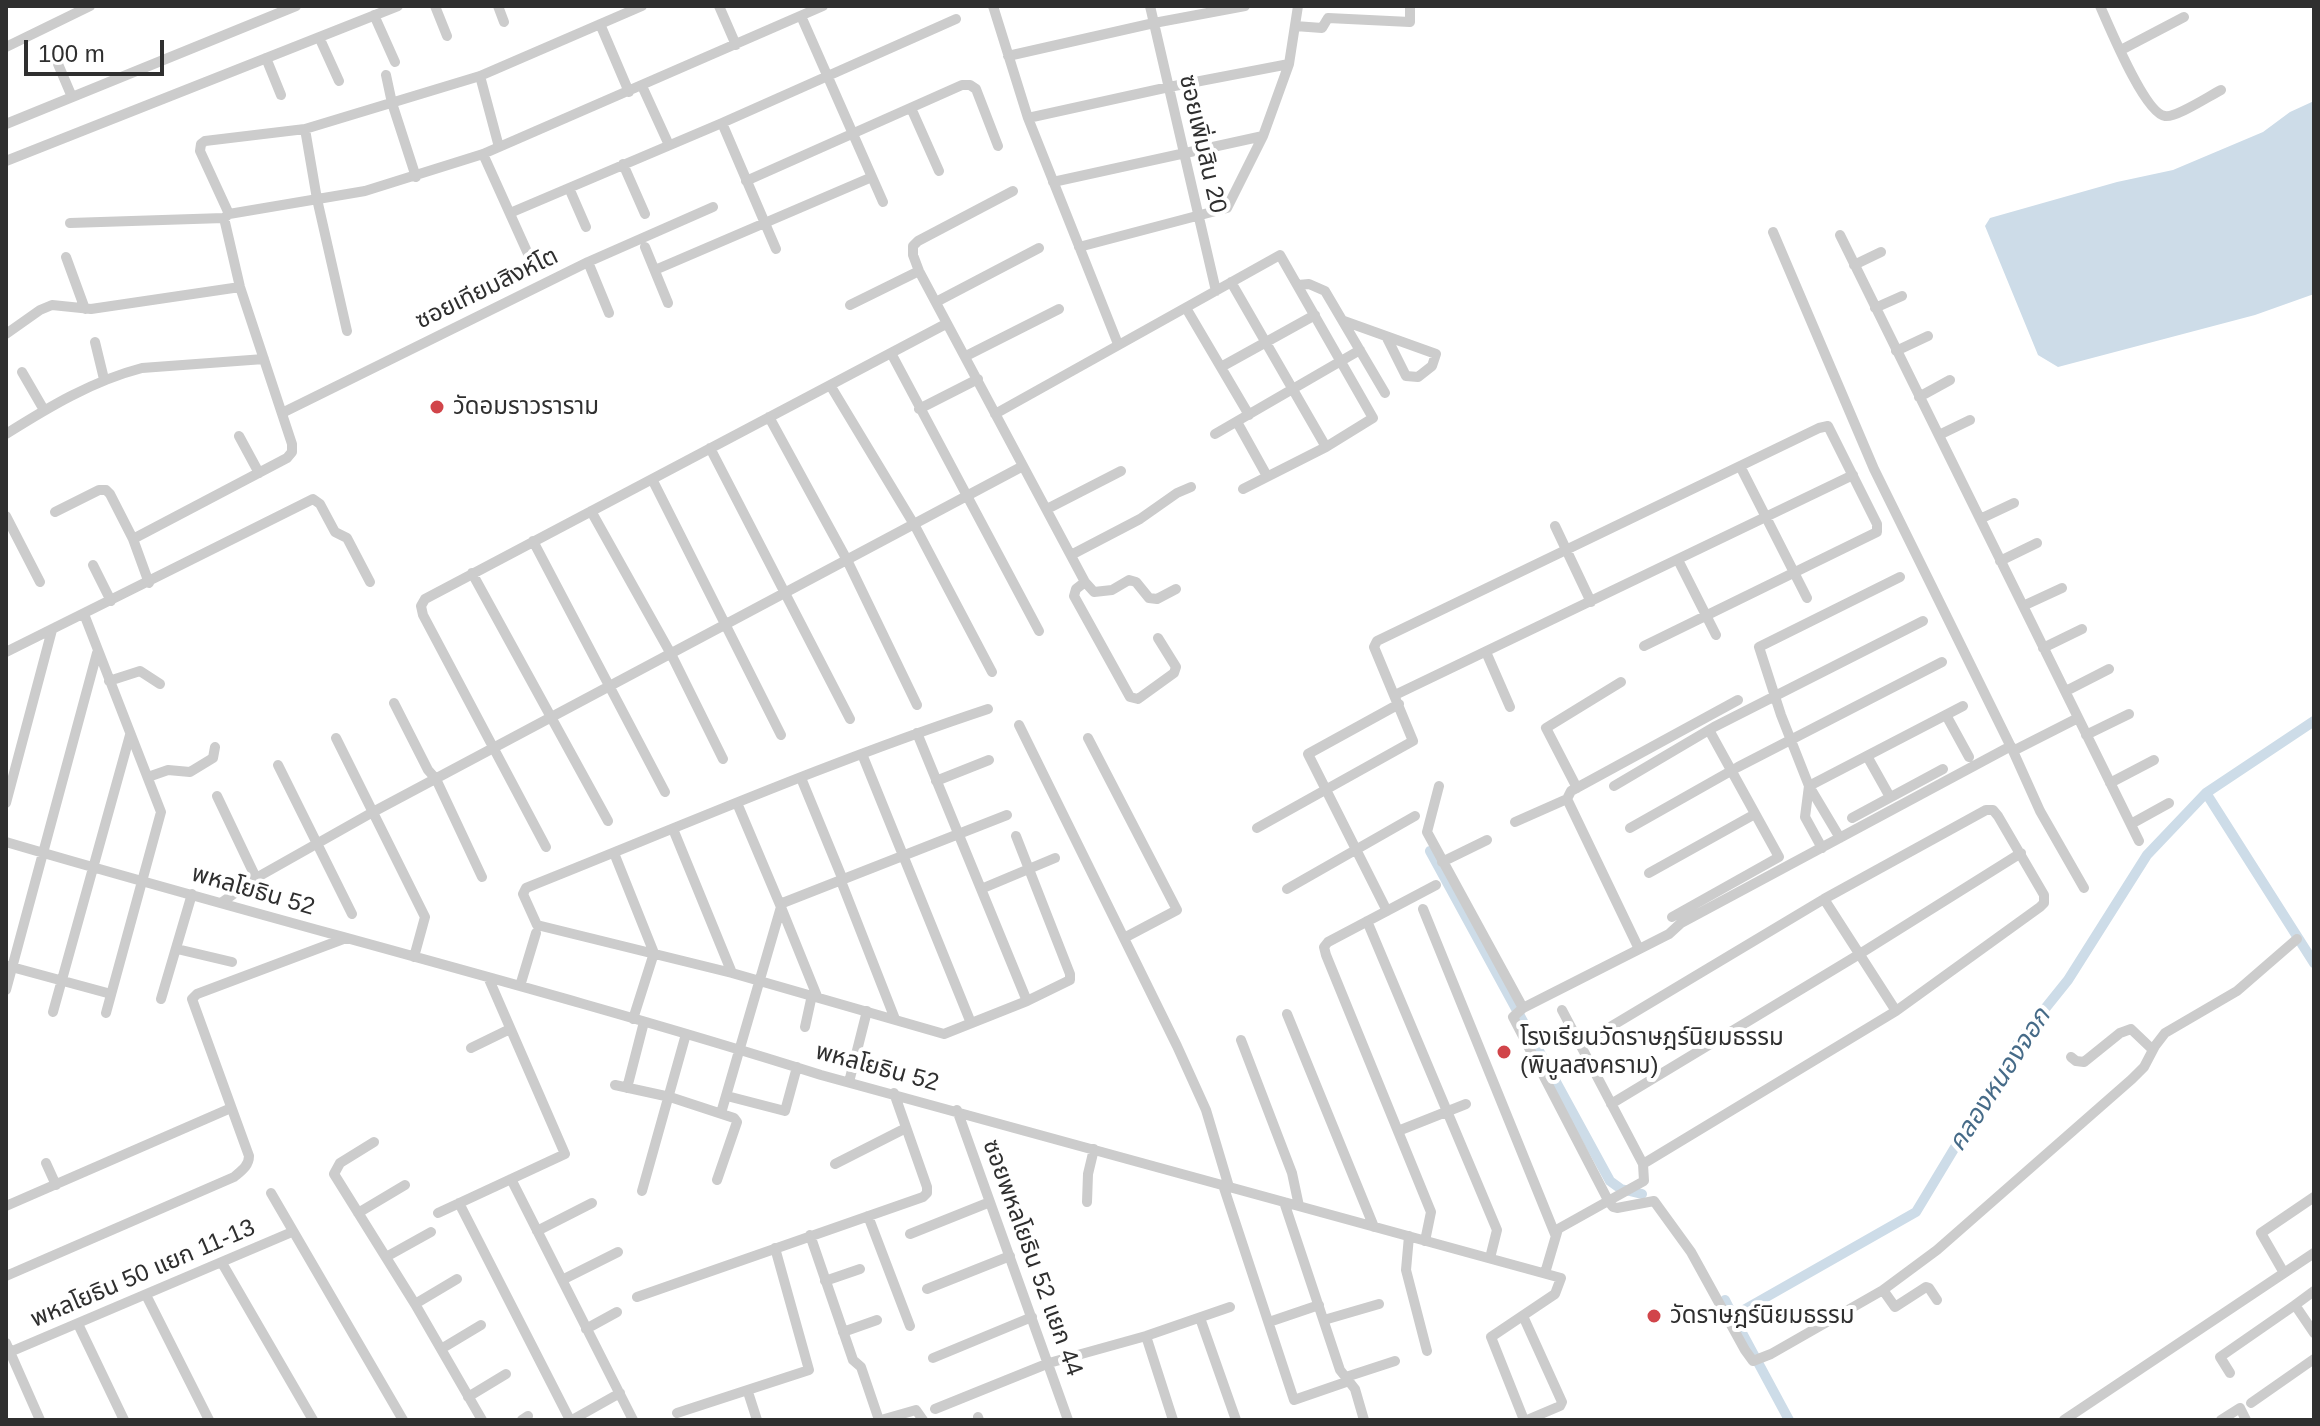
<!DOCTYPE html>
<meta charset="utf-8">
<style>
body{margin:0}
#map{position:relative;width:2320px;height:1426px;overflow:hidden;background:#fff;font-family:Arial,sans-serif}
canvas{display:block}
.frame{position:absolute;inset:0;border:8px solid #2f2f2f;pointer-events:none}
.scale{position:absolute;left:24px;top:40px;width:140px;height:36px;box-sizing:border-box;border:4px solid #2f2f2f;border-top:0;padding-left:10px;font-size:24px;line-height:28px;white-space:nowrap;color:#2f2f2f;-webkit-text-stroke:6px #fff;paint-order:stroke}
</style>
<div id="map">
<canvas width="2320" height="1426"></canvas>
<div class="frame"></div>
<div class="scale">100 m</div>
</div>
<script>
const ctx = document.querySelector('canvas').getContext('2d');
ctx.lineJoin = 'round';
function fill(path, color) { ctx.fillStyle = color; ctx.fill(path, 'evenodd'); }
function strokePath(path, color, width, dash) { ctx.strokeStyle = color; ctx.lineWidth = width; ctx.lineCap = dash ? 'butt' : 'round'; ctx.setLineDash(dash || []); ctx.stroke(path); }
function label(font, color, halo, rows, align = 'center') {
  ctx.font = font + ' Arial,"Noto Sans Thai",sans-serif'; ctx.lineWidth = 8; ctx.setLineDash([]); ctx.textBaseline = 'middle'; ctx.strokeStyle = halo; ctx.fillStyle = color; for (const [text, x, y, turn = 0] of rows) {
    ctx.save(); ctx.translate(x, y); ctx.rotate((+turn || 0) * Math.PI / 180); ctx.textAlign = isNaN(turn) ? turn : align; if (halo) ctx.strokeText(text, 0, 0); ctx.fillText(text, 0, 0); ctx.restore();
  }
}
const water = new Path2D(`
 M 2314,101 L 2314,294 L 2255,315 L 2058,367 L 2038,355 L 1985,226 L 1990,218 L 2117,182 L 2173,170 L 2263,132 L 2290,112 Z`);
const canal = new Path2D(`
 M 2206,793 L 2314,963
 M 1430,851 L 1610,1181 L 1621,1189 L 1642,1194
 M 1725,1300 L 1733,1316
 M 1789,1420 L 1733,1316 L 1916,1212 L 2019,1041 L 2068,980 L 2147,855 L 2206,793 L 2314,721`);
const street = new Path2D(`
 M 435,6 L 447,36
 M 498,6 L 504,22
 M 719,6 L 736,45
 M 993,6 L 1028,118 L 1118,344
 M 1150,6 L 1216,291
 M 2100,6 C 2109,26 2145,114 2165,116 C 2176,118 2209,96 2221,90
 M 374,15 L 395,62
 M 801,16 L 883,202
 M 600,24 L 629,92
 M 1295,26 L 1322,28 L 1328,18 L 1410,22 L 1410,6
 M 319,37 L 339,81
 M 6,47 L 90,6
 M 2121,50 L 2184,17
 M 1008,56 L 1154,23 L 1245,6
 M 266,58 L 281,95
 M 58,64 L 72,97
 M 386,75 L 392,103 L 416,177
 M 480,76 L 499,147
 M 642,86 L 669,145
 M 911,108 L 939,171
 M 1028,118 L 1169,87 L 1289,64
 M 722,123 L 776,249
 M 6,124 L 296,6
 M 305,129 L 317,199 L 347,331
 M 483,154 L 529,256
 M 6,161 L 398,6
 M 623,164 L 645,214
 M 746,181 L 962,85 L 970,85 L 976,89 L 998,146
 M 1053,182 L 1263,136
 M 569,188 L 586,227
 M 1013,191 L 918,241 L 913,246 L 913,255 L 919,271 L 1085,582 L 1094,592 L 1112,590 L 1129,580 L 1136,582 L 1149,598 L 1157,599 L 1176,589
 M 510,213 L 722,123 L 956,19
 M 229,214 L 200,151 L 201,144 L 205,141 L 305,129 L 480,76 L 642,6
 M 70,223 L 224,218 L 229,214 L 365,191 L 483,154 L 823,6
 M 1773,232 L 1874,469 L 2013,751 L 2040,811 L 2084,888
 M 1840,235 L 2139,841
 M 645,247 L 668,303
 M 1079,247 L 1227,208 L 1263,136 L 1289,64 L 1298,6
 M 66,257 L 85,309
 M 588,262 L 609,313
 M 1854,265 L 1881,252
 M 655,270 L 872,177
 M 1231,282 L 1326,447
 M 1298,285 L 1309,284 L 1325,291 L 1385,393
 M 936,302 L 1039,248
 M 850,305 L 919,271
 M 1186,308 L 1249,415
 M 1875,308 L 1902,296
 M 1344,321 L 1436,354 L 1432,366 L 1418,377 L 1406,376 L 1386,336
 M 6,334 L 40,310 L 52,305 L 91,309 L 240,287
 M 95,342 L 104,379
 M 1896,351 L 1928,336
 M 891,353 L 1039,631
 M 966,356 L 1059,309
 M 1221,367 L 1315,315
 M 22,372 L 44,410
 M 830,385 L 915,526 L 992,672
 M 1919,397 L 1950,380
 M 919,409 L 978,379
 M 282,413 L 588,262 L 713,207
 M 995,414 L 1280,255 L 1373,418 L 1326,447 L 1243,489
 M 769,417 L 847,560 L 917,705
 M 1237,422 L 1267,476
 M 6,434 C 49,407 92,381 142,368 L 264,359
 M 1215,434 L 1360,350
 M 1939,435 L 1970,420
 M 239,436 L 259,473
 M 710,448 L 850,719
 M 1740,466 L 1807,598
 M 652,479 L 781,735
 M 1047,509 L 1121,471
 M 591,511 L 671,654 L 723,759
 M 55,512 L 99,490 L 106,490 L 110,494 L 133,539 L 149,583
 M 6,516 L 40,582
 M 1980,519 L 2014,503
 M 1555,526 L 1591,602
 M 133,539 L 287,458 L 292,452 L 292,444 L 240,287 L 224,218
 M 533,541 L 665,792
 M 1071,555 L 1140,519 L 1177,493 L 1191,487
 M 1678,560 L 1716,635
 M 2000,561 L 2037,543
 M 93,565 L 111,601
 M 472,573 L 608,821
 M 1900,577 L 1759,647 L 1781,715 L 1809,786 L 1963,706
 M 1085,582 L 1076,589 L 1074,596 L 1130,697 L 1138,699 L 1174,673 L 1176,667 L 1158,638
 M 2023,606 L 2062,588
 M 84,614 L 161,812 L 106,1013
 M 2043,648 L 2082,629
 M 6,652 L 313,499 L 320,504 L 335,532 L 347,538 L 370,582
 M 1486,652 L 1510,707
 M 109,681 L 140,671 L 160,684
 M 2066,691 L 2109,669
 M 1395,695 L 1853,475
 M 394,703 L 428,770 L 436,779 L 482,877
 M 988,709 C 831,761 679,827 526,888 L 523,894 L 537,925 L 732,973 L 944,1034 L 1027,1001 L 1070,980 L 1070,974 L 1016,836
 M 1946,715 L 1969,757
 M 1019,725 L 1177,1046 L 1206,1110 L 1229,1187
 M 917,733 L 1027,1001
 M 2086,735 L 2129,714
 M 336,738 L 425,917 L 414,957
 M 1088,738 L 1177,910 L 1124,938
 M 2013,751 L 2078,718
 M 862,754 L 971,1023
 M 1867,756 L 1890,797
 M 278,765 L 352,914
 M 148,777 L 168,770 L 190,772 L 213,758 L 215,747
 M 801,778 L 843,880
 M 936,781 L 989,760
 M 2110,783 L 2154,760
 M 1439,786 L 1427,832 L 1523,1008 L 1669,934 L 1681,923 L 2011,746
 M 1614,786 L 1714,727 L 1923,621
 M 1577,788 L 1546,728 L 1621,682
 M 217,796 L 256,878
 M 6,803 L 52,630
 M 1852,818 L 1943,769
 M 1515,822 L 1567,799
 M 2131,824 L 2169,803
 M 1257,828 L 1413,741 L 1374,647 L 1377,641 L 1819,428 L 1828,426 L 1877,524 L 1877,532 L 1644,646
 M 1630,828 L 1738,767 L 1942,662
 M 673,829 L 732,973
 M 6,842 C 277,922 552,990 821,1075 L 1561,1278 L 1555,1294 L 1491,1337 L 1524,1420
 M 546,847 L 423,615 L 421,606 L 425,599 L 942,326
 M 1822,848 L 1805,817 L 1809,786 L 1840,838
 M 614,853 L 654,953 L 633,1019
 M 1442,862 L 1487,840
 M 1649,873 L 1755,814
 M 841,881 L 895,1019
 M 981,889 L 1055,858
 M 1287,889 L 1415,816
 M 1824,899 L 1896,1011
 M 221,903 L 256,878 L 373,812 L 1023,466
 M 780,904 L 1007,815
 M 781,907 L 817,996
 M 1423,909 L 1555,1234
 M 1387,911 L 1308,754 L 1399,704
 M 1672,917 L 1779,857 L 1709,730
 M 1367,921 L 1497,1230 L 1490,1258
 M 177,949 L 232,962
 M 1639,949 L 1567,799 L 1571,791 L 1738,700
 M 8,966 L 111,994
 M 520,986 L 536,933
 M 6,990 L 97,653
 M 161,999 L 192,894
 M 1523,1008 L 1513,1017 L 1609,1202 L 1613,1207 L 1617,1208 L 1654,1201 L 1691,1252 L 1745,1350 L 1753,1361 L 1771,1354 L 1883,1290 L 1937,1250 L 2132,1079 L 2144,1067 L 2155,1046 L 2165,1033 L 2237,991 L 2297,939
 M 53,1012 L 130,735
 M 1287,1014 L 1374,1227
 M 805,1027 L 812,995
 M 1241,1040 L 1292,1173 L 1299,1206
 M 1580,1045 L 1824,899 L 1986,810 L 1993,810 L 1998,816 L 2044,895 L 2044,903 L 2040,907 L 1896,1011 L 1643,1164
 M 471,1048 L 510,1029
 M 2071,1057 L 2076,1061 L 2084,1062 L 2120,1033 L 2131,1029 L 2153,1050
 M 849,1082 L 867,1011
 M 615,1085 L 670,1097 L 734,1118 L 737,1122 L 717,1180
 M 627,1088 L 644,1022
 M 727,1096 L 785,1111 L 797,1067
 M 1611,1104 L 1858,955 L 2021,853
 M 957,1110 L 1068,1420
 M 721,1113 L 781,907 L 737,803
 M 1398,1131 L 1466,1104
 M 374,1142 L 340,1163 L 334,1174 L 415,1304 L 482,1420
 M 46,1163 L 56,1185
 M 835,1164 L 906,1128
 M 511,1179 L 633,1420
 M 1223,1185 L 1294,1400 L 1349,1381
 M 642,1191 L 686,1034
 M 271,1193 L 403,1420
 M 1087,1202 L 1088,1174 L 1094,1149
 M 1284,1202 L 1340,1370 L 1355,1389 L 1364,1420
 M 459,1203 L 570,1420
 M 6,1206 L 231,1108
 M 358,1213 L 405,1185
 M 438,1213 L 565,1154 L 488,977
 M 868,1216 L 910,1326
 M 537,1231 L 592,1203
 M 910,1234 L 990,1202
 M 810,1235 L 853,1360 L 861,1367 L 879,1420
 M 1409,1236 L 1406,1270 L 1427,1351
 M 1425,1241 L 1431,1212 L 1326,955 L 1324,947 L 1328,942 L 1436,885
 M 386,1257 L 431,1232
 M 222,1263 L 313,1420
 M 1545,1273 L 1558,1229 L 1644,1181 L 1643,1164 L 1562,1010
 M 2284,1273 L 2261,1233 L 2314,1197
 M 6,1276 L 234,1177 C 241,1171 249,1166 249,1156 L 192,999 L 197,994 L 346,938
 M 562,1280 L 618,1252
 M 825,1281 L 860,1269
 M 927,1289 L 1010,1256
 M 1883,1290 L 1895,1307 L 1926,1287 L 1929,1288 L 1937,1300
 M 2314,1291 L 2295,1305 L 2314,1333
 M 146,1295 L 209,1420
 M 637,1297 L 923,1197 L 927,1193 L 927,1187 L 894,1093
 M 415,1304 L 457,1279
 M 1523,1316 L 1562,1402 L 1560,1406 L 1527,1420
 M 1200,1318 L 1236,1420
 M 1324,1320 L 1379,1304
 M 1269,1322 L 1319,1305
 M 78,1324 L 124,1420
 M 586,1329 L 617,1312
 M 843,1332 L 877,1320
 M 1146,1336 L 1173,1420
 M 6,1343 L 40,1420
 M 441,1349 L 481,1325
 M 10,1352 L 292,1232
 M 933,1358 L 1032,1317
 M 2230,1373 L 2220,1357 L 2295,1305
 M 1346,1377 L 1395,1361
 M 748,1392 L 757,1420
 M 468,1397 L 506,1374
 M 2251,1403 L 2314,1359
 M 935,1409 L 1049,1363 L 1146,1336 L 1230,1307
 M 677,1413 L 809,1370 L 775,1248
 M 978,1417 L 979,1420
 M 522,1420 L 528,1416
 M 572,1420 L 620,1393
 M 881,1420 L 916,1410 L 923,1420
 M 2064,1420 L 2314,1253
 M 2221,1420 L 2240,1408 L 2246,1420`);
const markers = [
 [437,407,8,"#d1454a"],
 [1504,1052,8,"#d1454a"],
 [1654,1316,8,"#d1454a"]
];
const streetNames = [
 ["ซอยเพิ่มสิน 20",1202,144,77],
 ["ซอยเทียมสิงห์โต",487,289,-26],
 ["พหลโยธิน 52",253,891,16],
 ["พหลโยธิน 52",877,1068,15],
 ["ซอยพหลโยธิน 52 แยก 44",1032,1258,70],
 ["พหลโยธิน 50 แยก 11-13",143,1274,-23]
];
const poiNames = [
 ["วัดอมราวราราม",453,407],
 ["โรงเรียนวัดราษฎร์นิยมธรรม",1520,1038],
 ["(พิบูลสงคราม)",1520,1066],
 ["วัดราษฎร์นิยมธรรม",1670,1316]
];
const waterNames = [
 ["คลองหนองจอก",2000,1080,-57]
];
fill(water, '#cddce8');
strokePath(canal, '#cddce8', 10);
strokePath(street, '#ccc', 10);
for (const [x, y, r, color] of markers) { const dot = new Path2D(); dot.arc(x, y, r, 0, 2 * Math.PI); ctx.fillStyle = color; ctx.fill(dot); strokePath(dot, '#fff', 3); }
label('24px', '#2f2f2f', '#fff', streetNames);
label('24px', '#2f2f2f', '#fff', poiNames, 'left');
label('italic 26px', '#466b88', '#fff', waterNames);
</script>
